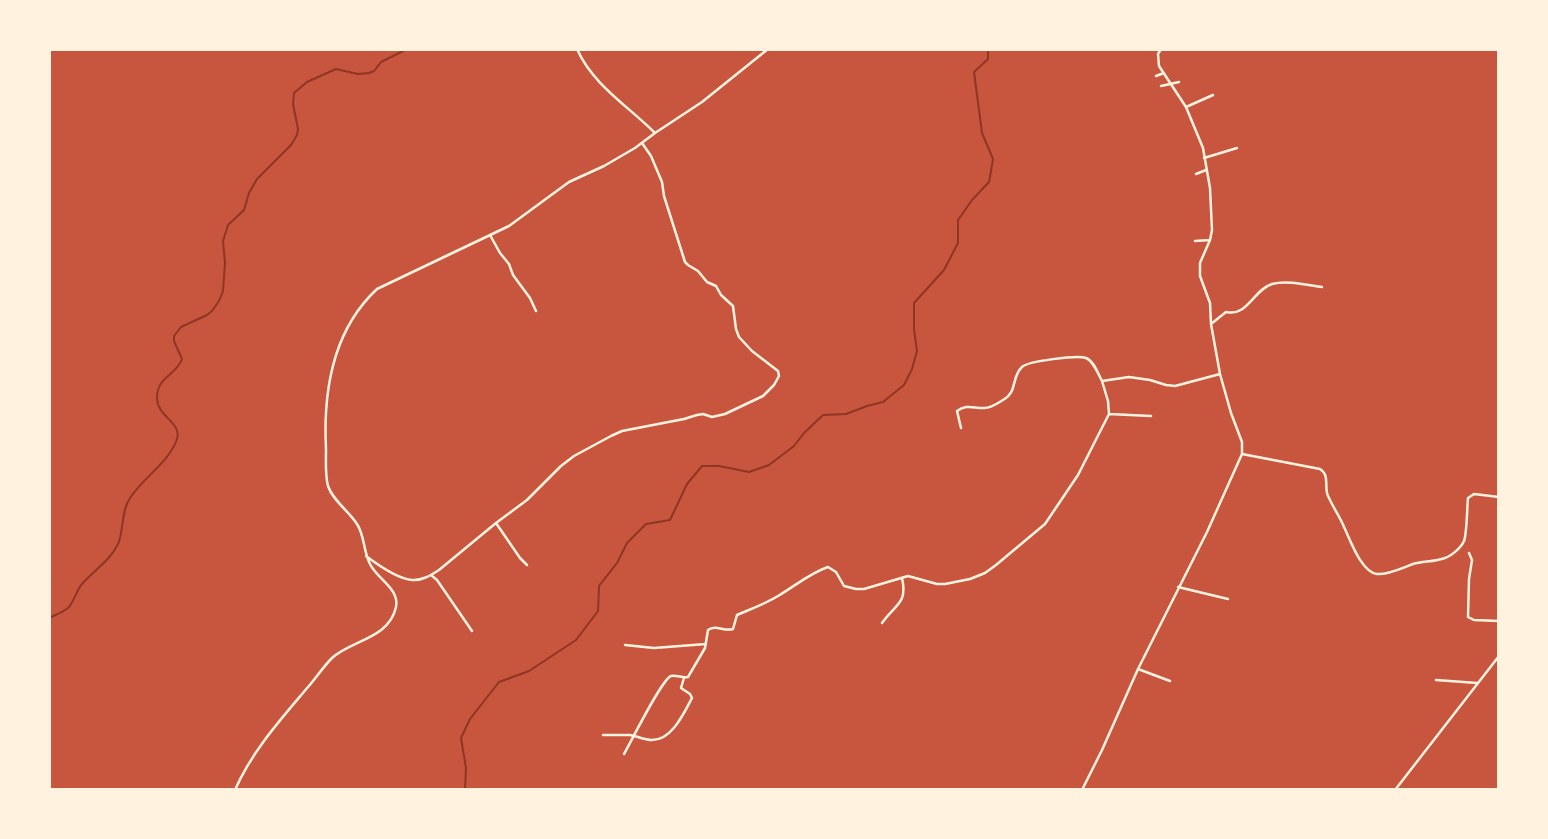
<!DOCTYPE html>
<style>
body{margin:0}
#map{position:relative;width:1548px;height:839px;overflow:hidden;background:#c8553d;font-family:"Open Sans",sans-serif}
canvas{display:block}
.frame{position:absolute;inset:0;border:51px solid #fff3e0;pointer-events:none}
</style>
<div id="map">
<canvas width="1548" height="839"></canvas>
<div class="frame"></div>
</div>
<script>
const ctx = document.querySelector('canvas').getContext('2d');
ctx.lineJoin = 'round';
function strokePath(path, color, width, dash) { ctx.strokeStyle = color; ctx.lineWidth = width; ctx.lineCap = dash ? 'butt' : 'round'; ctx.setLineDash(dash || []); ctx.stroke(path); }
const stream = new Path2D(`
 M 49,618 C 55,615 63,612 68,608 C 74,602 76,591 82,584 C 93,571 110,561 118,544 C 124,530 121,511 130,498 C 143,478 170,461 177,439 C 182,422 157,417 157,398 C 157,376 176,376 182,359 L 174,341 L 174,336 L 181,327 L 207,315 L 212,311 L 219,301 L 223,291 L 225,263 L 223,241 L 228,225 L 244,210 L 249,193 L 257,179 L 291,145 L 297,135 L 298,129 L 293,104 L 294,93 L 307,82 L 336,69 L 358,74 L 369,73 L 374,71 L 381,62 L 407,49
 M 465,790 L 466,768 L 461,738 L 470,719 L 499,682 L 529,671 L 576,640 L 598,611 L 599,586 L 617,563 L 627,543 L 646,524 L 670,520 L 687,484 L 702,466 L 719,466 L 749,472 L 769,465 L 794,446 L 804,433 L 823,415 L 846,414 L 867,406 L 883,402 L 904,385 L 912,369 L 917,351 L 914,329 L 914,303 L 944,270 L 958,243 L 958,220 L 972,200 L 989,182 L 993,159 L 982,133 L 974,72 L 988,59 L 988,49`);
const minor = new Path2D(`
 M 577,49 C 593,85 628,106 655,133
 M 1156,76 L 1164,73
 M 1161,86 L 1179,82
 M 1186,107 L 1213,95
 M 1204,158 L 1237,148
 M 1196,174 L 1206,170
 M 490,235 L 500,253 L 509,264 L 513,275 L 530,298 L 536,311
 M 1195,241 L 1210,240
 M 1211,324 L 1226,312 C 1248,317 1253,290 1272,284 C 1287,280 1307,285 1322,287
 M 1109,414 L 1151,416
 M 961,428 L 957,411 C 966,404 973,408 983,408 C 990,409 998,403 1003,400 C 1018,392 1011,377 1022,367 C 1028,361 1077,355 1086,358 C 1094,361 1098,374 1102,381 L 1129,377 L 1150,380 L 1166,385 L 1175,386 L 1220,374
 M 1242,454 L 1320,469 C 1329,475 1325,483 1327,493 C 1329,501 1341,518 1344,527 C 1350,539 1361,572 1377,574 C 1388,575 1402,568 1413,564 C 1423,561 1434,562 1445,558 C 1451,556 1461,548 1464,541 C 1467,533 1467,508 1468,498 L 1474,494 L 1499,497
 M 496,523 L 527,500 L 561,466 L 574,456 L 611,436 L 622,431 L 684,419 L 697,415 L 703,414 L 712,417 L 725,414 L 763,396 L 774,385 L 779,376 L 778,371 L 752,351 L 739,337 L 736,329 L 733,306 L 721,295 L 716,286 L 707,282 L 698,271 L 688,265 L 685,262 L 664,196 L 662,182 L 651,156 L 642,143
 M 1469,553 L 1472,560 L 1469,579 L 1468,617 L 1474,620 L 1499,621
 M 366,556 C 378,565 398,579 412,580 C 422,581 431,575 439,570 L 496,523 L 520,558 L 527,565
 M 431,575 L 437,580 L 472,631
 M 1178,587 L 1228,599
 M 882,623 C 895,604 908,604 902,578
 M 625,645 L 654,648 L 706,644
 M 1138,669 L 1170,681
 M 1436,680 L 1477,683
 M 603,735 C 612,735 621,735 630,735 C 637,736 644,740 652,740 C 672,740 684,713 692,698 L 690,694 L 681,688 L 684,678
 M 624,754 C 631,742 662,679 671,676 C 677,675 682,678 688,677 L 705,648 L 708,630 C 716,624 724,632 733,629 L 737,615 C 751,609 765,604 778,596 C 795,586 810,573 828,567 L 836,572 L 844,586 L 856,589 L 864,589 L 908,576 L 937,584 L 945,584 L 970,579 L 985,573 L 996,565 L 1045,524 L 1078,475 L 1109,414 L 1108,401 L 1102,381
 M 235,790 C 252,751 281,719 308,687 C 316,678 323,667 332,658 C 351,640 389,639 396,607 C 400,589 377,579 370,564 C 363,551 365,536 357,524 C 349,511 333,501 328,486 C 325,475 326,461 326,449 C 323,391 333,330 377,289 L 509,226 L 569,182 L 604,166 L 635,148 L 655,133 L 702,102 L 768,49
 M 1082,790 L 1102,750 L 1138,669 L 1207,532 L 1242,454 L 1242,442 L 1231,413 L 1220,374 L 1211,324 L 1210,303 L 1200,276 L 1200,263 L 1210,240 L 1212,230 L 1210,188 L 1203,148 L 1186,107 L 1159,66 L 1158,54 L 1161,49
 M 1395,790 L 1499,656`);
strokePath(stream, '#8f3625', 2);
strokePath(minor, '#fff3e0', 2.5);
</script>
